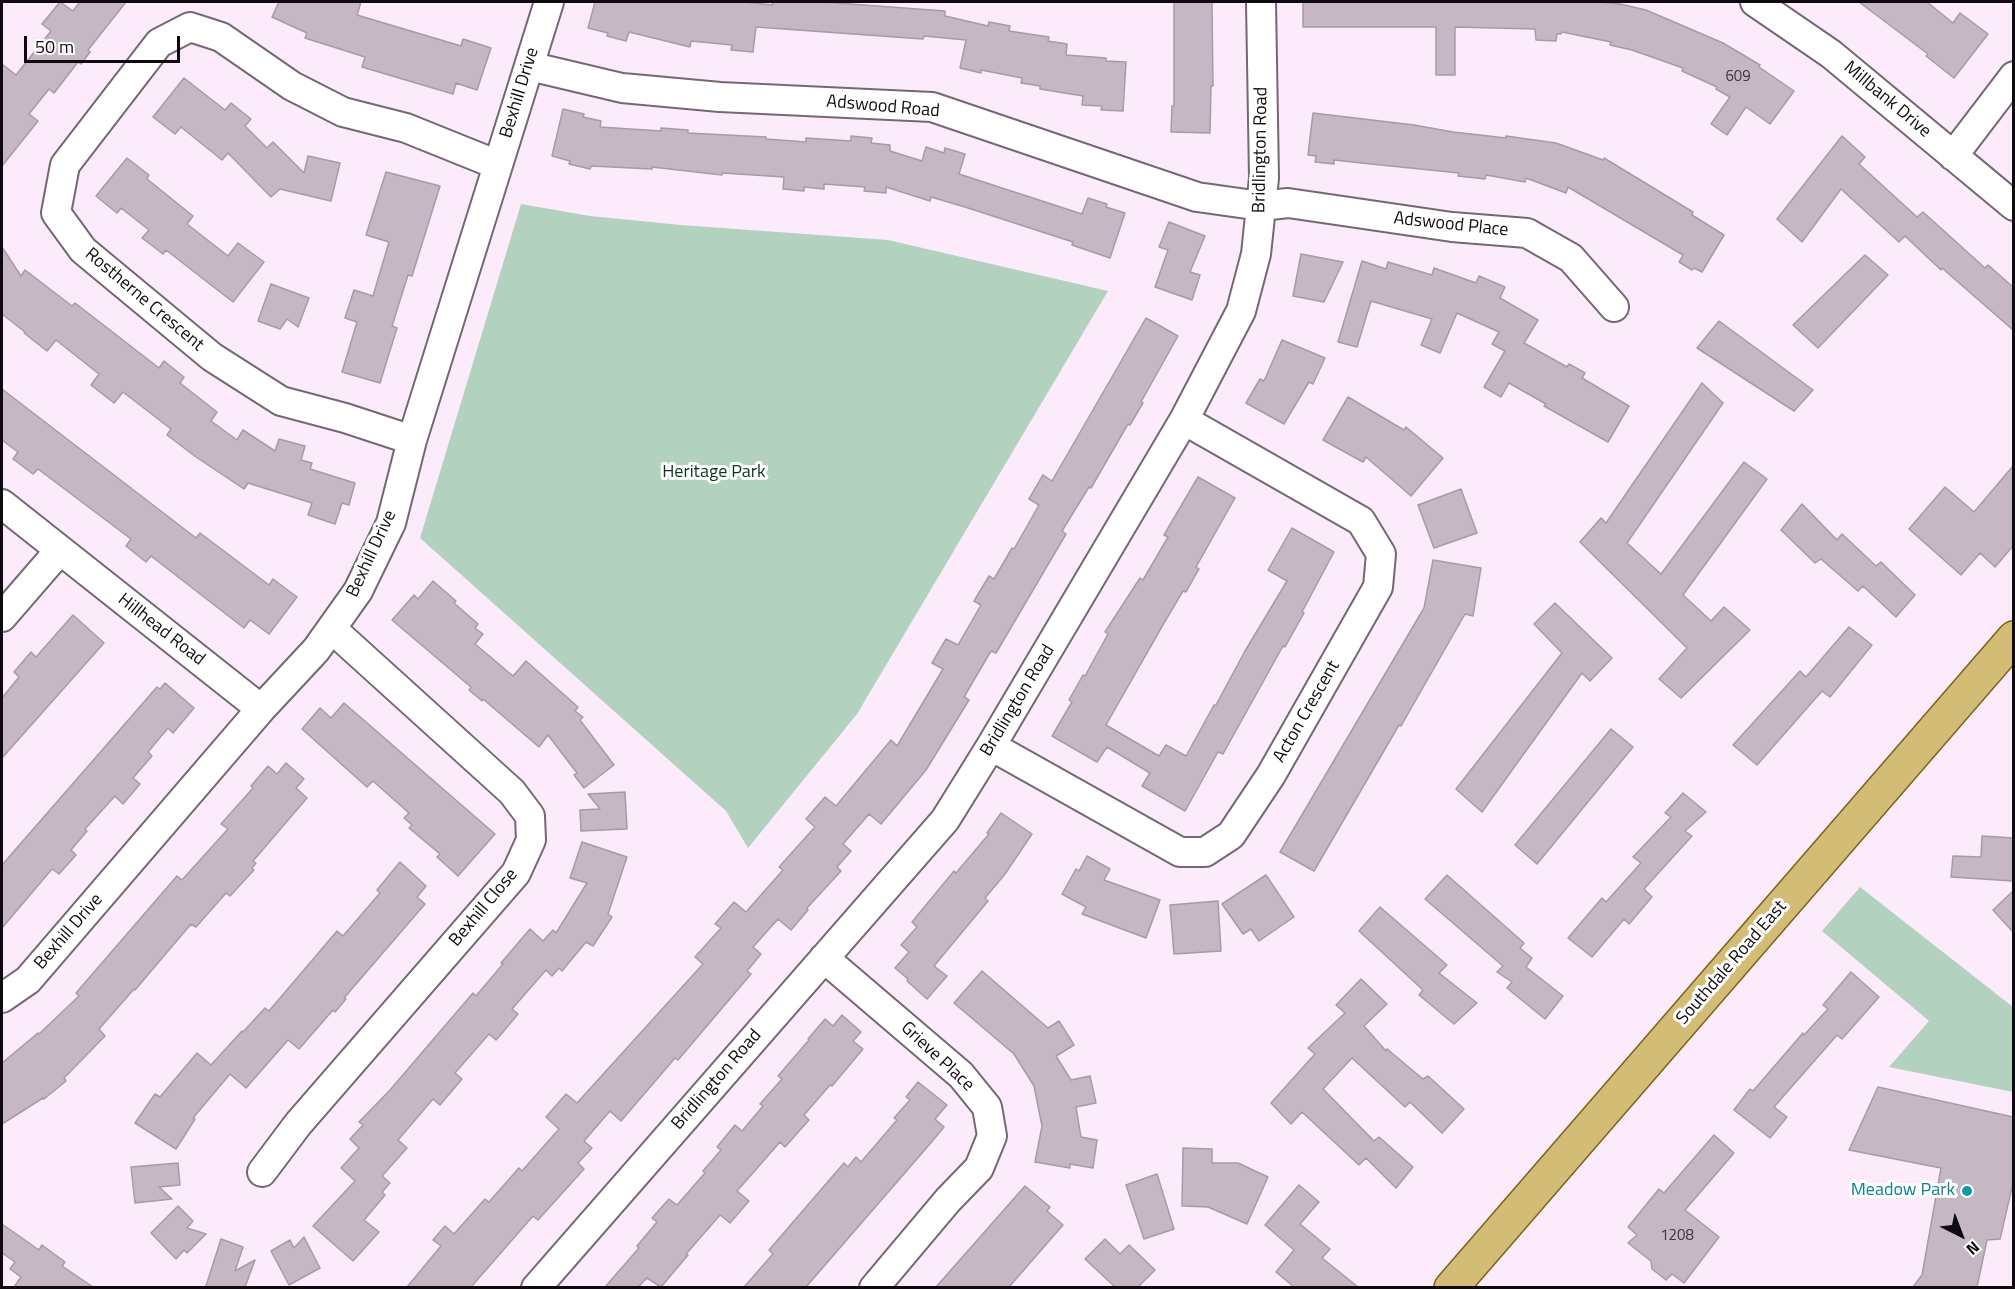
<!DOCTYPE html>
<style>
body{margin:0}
#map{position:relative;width:2015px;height:1289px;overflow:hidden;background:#fcecfb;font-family:"Titillium Web",sans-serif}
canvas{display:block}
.frame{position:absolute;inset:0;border:3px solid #0f0a0f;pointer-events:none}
.north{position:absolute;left:1931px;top:1205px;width:60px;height:60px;-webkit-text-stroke:4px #fff;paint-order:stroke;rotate:138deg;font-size:16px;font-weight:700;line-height:24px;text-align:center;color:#0f0a0f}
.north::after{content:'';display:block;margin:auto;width:21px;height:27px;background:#0f0a0f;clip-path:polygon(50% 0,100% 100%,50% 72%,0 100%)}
.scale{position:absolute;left:24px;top:36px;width:156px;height:27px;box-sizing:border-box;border:3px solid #0f0a0f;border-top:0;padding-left:8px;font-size:18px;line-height:21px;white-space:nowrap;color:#0f0a0f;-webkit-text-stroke:4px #fff;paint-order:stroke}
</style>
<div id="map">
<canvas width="2015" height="1289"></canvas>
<div class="frame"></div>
<div class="north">N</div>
<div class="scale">50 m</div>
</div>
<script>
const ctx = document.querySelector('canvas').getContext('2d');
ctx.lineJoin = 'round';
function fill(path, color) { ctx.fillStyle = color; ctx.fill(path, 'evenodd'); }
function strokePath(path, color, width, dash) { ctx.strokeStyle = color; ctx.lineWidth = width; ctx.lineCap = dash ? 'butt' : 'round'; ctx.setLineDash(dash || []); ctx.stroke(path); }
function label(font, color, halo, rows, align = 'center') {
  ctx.font = font + ' "Titillium Web",sans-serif'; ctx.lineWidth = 6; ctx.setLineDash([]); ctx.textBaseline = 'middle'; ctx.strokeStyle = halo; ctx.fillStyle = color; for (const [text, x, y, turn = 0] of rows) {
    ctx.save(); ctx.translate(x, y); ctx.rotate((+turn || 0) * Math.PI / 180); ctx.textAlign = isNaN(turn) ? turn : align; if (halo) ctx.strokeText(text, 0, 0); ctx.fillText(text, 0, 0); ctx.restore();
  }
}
const green = new Path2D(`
 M 521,204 L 590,216 L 681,225 L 888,240 L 1108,291 L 857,714 L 748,848 L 726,811 L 420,538 Z
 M 1860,887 L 2013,1007 L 2013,1092 L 1889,1067 L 1929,1021 L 1822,931 Z`);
const building = new Path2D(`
 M 60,2 L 73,11 L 80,2 L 126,2 L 88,50 L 90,52 L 81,64 L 78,62 L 54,93 L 49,89 L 29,114 L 38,121 L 2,166 L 2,64 L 16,75 L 51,31 L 42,24 Z
 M 279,2 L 361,2 L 357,15 L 461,46 L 463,39 L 491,48 L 477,90 L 456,83 L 453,94 L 362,67 L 365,57 L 305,38 L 307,33 L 272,17 Z
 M 595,2 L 744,2 L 772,5 L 773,2 L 823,2 L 945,11 L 945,16 L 988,26 L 989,22 L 1010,26 L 1009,31 L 1049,37 L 1048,41 L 1067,44 L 1066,55 L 1106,58 L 1106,61 L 1126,62 L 1123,111 L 1101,110 L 1102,106 L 1082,105 L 1083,96 L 1040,89 L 1040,86 L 1021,83 L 1022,78 L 981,70 L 981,73 L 960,68 L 966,40 L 924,36 L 923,39 L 756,27 L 753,52 L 731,50 L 732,45 L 691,41 L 690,47 L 629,32 L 626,41 L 607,36 L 608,33 L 588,28 Z
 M 1174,2 L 1212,2 L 1213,86 L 1211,86 L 1210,133 L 1171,132 L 1172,106 L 1174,106 Z
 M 1303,2 L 1601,2 L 1620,4 L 1646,10 L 1723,43 L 1760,65 L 1759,67 L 1794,91 L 1770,124 L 1746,107 L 1727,135 L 1711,124 L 1730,97 L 1716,89 L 1717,87 L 1682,71 L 1683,68 L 1632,50 L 1610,45 L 1611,42 L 1562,32 L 1561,34 L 1557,34 L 1556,41 L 1536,40 L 1535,29 L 1455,27 L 1455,75 L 1436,75 L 1436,27 L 1303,27 Z
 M 1859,2 L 1927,2 L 1953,23 L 1960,13 L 1988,34 L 1954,78 L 1926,56 L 1928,54 Z
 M 184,78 L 225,110 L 231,103 L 251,119 L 245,126 L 267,148 L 273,142 L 304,173 L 308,156 L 340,163 L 331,201 L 280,189 L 271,197 L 228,153 L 222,160 L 181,127 L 175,134 L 153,117 Z
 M 563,109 L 584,114 L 583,117 L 601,121 L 600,127 L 661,131 L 661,128 L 688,130 L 688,133 L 766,137 L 766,139 L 806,142 L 806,138 L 851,141 L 851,136 L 872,138 L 871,143 L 890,145 L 890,151 L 922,161 L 926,147 L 944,153 L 945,148 L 965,154 L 959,174 L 1082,214 L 1088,198 L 1107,204 L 1106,207 L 1125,213 L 1110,258 L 1072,245 L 1073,242 L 965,207 L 931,197 L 930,201 L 886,187 L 886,193 L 864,191 L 865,187 L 824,184 L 824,189 L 804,187 L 804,191 L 783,189 L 784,177 L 722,173 L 722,175 L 652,167 L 652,169 L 591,166 L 590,169 L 569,164 L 570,161 L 552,156 Z
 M 1313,113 L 1414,125 L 1453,132 L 1506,138 L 1506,136 L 1556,143 L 1603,160 L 1604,158 L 1693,212 L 1692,215 L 1724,235 L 1702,272 L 1694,268 L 1692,270 L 1679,262 L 1683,255 L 1568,187 L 1566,193 L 1526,178 L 1525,182 L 1486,175 L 1485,179 L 1458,176 L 1459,173 L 1371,164 L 1334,160 L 1334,164 L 1315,162 L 1316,156 L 1308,155 Z
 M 1842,136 L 1865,157 L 1859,164 L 1917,217 L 1923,212 L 1985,268 L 1988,265 L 2013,287 L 2013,330 L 1942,268 L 1941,270 L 1905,236 L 1899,242 L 1841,189 L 1802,242 L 1777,219 Z
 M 127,158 L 149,175 L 147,179 L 193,216 L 187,224 L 228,256 L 238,243 L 264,262 L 233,302 L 166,250 L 163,254 L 142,238 L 149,230 L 121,208 L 117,213 L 96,196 Z
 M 386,172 L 440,186 L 412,276 L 408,275 L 392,326 L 397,328 L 380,383 L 342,372 L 357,322 L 345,318 L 354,290 L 373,296 L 389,242 L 366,235 Z
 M 1169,222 L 1205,236 L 1190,272 L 1200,275 L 1192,300 L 1155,287 L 1168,250 L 1159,247 Z
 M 2,247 L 21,276 L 25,270 L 72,306 L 75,303 L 159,368 L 164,361 L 184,377 L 180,383 L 217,412 L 211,421 L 237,440 L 243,430 L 275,451 L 279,439 L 305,446 L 301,460 L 312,463 L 310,469 L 355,483 L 349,505 L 342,503 L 335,524 L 308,515 L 312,503 L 248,483 L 244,489 L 196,457 L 167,435 L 171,429 L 123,392 L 114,403 L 91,385 L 99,374 L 56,340 L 47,351 L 24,333 L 25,332 L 2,314 Z
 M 1301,254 L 1343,262 L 1324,302 L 1293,296 Z
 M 1865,255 L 1888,275 L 1818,348 L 1793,325 Z
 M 1362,261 L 1386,269 L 1388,262 L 1432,275 L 1434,268 L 1476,283 L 1479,276 L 1505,287 L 1500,298 L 1538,320 L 1524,343 L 1567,367 L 1569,364 L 1585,373 L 1582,378 L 1629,406 L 1608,442 L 1544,406 L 1546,404 L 1509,383 L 1501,397 L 1484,387 L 1505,351 L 1492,344 L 1499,332 L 1457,313 L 1440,353 L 1421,345 L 1432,319 L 1371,301 L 1357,347 L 1338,342 Z
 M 271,284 L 309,298 L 298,327 L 287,319 L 280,329 L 258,321 Z
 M 1146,318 L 1178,336 L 1141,402 L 1143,403 L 1130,425 L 1128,424 L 1091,488 L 1089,487 L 1062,531 L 1066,534 L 996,653 L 991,651 L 964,697 L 969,700 L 926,770 L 881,824 L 869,814 L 843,844 L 851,851 L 837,867 L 841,871 L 807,908 L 808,910 L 791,930 L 778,919 L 753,947 L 761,954 L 747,971 L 751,974 L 678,1060 L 675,1058 L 621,1121 L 610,1111 L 584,1141 L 592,1148 L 578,1163 L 584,1169 L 538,1220 L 533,1216 L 471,1287 L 407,1287 L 441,1246 L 433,1240 L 445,1226 L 454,1234 L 485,1199 L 489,1202 L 519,1168 L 522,1171 L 559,1129 L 546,1117 L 566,1094 L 577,1103 L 703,964 L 695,957 L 721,928 L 715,924 L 734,902 L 746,912 L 783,870 L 779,867 L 815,827 L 806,819 L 825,797 L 836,806 L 891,740 L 897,746 L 943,669 L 932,663 L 946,639 L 958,645 L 981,605 L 974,601 L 989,576 L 994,579 L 1012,548 L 1014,549 L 1039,505 L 1029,499 L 1043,475 L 1052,481 Z
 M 1719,321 L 1813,390 L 1794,411 L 1697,348 Z
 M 1282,340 L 1325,358 L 1313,384 L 1309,382 L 1284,424 L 1246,403 L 1260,379 L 1264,381 Z
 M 1702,383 L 1723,403 L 1627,543 L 1661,574 L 1744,462 L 1767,479 L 1683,595 L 1711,621 L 1724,607 L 1750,630 L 1681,698 L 1659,679 L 1687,648 L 1580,542 L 1601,518 L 1606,523 Z
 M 2,389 L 196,538 L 200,533 L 269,585 L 273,579 L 297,597 L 269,634 L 250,620 L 244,628 L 151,556 L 146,562 L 126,546 L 131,539 L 38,469 L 33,474 L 13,459 L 18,452 L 2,440 Z
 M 1348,397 L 1404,430 L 1406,427 L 1443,458 L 1411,496 L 1366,457 L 1363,462 L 1323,440 Z
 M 2013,466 L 2013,546 L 1995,567 L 1980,553 L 1961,575 L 1909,529 L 1945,487 L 1974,512 Z
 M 1198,477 L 1235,498 L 1196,567 L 1199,569 L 1186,592 L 1183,591 L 1164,623 L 1106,725 L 1159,756 L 1166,745 L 1186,756 L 1214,705 L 1216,705 L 1245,651 L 1287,581 L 1268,570 L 1292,528 L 1334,552 L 1302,612 L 1304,613 L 1285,647 L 1283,646 L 1223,754 L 1218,752 L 1185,811 L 1142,786 L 1150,773 L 1107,747 L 1097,762 L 1052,736 L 1072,702 L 1069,700 L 1083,675 L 1085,676 L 1108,634 L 1105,632 L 1140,578 L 1143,580 L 1168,537 L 1164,535 Z
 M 1461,489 L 1477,533 L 1434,548 L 1418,505 Z
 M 1802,504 L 1837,540 L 1842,534 L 1876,566 L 1881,562 L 1915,595 L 1896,617 L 1863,586 L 1858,591 L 1821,559 L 1815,563 L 1781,530 Z
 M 1433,560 L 1481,568 L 1473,616 L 1465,614 L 1401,726 L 1399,725 L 1314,871 L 1280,852 L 1424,608 Z
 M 433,581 L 456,601 L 454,603 L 478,624 L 475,628 L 483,634 L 475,644 L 513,676 L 526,661 L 578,707 L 575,711 L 583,717 L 580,720 L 614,765 L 584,788 L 574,775 L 577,773 L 548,735 L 539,747 L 483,699 L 482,701 L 469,690 L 471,687 L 392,620 L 414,595 L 418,599 Z
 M 1555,603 L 1612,658 L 1590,681 L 1582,673 L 1482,812 L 1456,789 L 1562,653 L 1534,624 Z
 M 73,615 L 104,643 L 2,758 L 2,698 L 19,677 L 14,672 L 31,652 L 36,657 Z
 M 1849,627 L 1872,645 L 1830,697 L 1822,691 L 1757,765 L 1733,745 L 1800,671 L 1806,677 Z
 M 165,683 L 194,708 L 173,733 L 168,728 L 148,752 L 152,756 L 133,778 L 140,784 L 123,804 L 115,796 L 85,829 L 87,831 L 71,850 L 76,855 L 59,874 L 52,869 L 2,928 L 2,865 L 157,687 L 160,689 Z
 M 344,703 L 495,834 L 458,876 L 437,857 L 440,854 L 409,828 L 412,825 L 404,818 L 409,813 L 373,781 L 367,787 L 302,729 L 320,708 L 331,718 Z
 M 1611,729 L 1633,747 L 1537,864 L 1515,845 Z
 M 286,763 L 304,779 L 296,788 L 307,798 L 253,861 L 256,863 L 252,868 L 254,870 L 230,896 L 226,893 L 196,927 L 191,924 L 135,990 L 134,989 L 99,1029 L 105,1036 L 64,1078 L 66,1081 L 44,1099 L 43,1098 L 2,1124 L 2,1063 L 38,1033 L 39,1034 L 79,996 L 76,993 L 177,876 L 182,880 L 228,829 L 221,824 L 253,788 L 251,786 L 268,766 L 277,774 Z
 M 625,792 L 627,829 L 581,831 L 580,810 L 600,809 L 588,794 Z
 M 1683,793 L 1706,812 L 1685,831 L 1692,836 L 1644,889 L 1652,897 L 1629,924 L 1624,919 L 1592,957 L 1568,938 L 1602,898 L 1606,902 L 1641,863 L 1633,857 L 1671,817 L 1665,813 Z
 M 1001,813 L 1032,834 L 1005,874 L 985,898 L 988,901 L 934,966 L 947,976 L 927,999 L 907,981 L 908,979 L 895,968 L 909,952 L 901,945 L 917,927 L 912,922 L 954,871 L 956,873 L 989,834 L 987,833 Z
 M 1982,836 L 2013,838 L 2013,881 L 1951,877 L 1953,856 L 1981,857 Z
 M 582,842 L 627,857 L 608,914 L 612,917 L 593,946 L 586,942 L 562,971 L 559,968 L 552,976 L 546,970 L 512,1009 L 518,1014 L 503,1032 L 496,1040 L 489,1034 L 455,1073 L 462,1079 L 440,1105 L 433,1099 L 398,1140 L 407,1148 L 382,1176 L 390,1183 L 382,1192 L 385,1195 L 364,1220 L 379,1232 L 353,1261 L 313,1226 L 355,1181 L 341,1168 L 359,1148 L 350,1139 L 363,1125 L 359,1122 L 390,1090 L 473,993 L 476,996 L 503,964 L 501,963 L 530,929 L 543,941 L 553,930 L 556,933 L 587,883 L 570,878 Z
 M 1087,856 L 1110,869 L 1104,880 L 1160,900 L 1146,938 L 1082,914 L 1086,907 L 1062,894 L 1076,869 L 1079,871 Z
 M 400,862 L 426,886 L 417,897 L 425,904 L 344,998 L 346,999 L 335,1012 L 333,1010 L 299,1049 L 288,1040 L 246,1088 L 230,1074 L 193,1118 L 195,1119 L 176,1149 L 135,1123 L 155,1094 L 160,1097 L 197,1053 L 211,1065 L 242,1031 L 243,1032 L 265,1008 L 269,1011 L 337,931 L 343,936 L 380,893 L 377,890 Z
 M 1266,875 L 1294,917 L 1259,941 L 1251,929 L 1243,934 L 1222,904 Z
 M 1447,875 L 1524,943 L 1520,948 L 1532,958 L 1526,967 L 1563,996 L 1545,1019 L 1507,988 L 1512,982 L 1497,972 L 1503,966 L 1425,899 Z
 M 2013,891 L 2013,932 L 1993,910 Z
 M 1218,901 L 1221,951 L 1174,954 L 1170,905 Z
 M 1380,907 L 1447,965 L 1439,973 L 1477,1003 L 1454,1024 L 1419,995 L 1423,990 L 1359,931 Z
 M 982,971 L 1048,1028 L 1059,1021 L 1074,1045 L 1056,1056 L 1071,1080 L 1090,1076 L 1096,1103 L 1076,1107 L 1081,1137 L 1097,1140 L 1093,1168 L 1070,1164 L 1070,1168 L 1035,1162 L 1042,1126 L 1034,1086 L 1014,1054 L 954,1003 Z
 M 1851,972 L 1879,997 L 1842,1039 L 1837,1035 L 1774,1107 L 1787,1117 L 1770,1138 L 1734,1110 L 1750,1089 L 1753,1091 L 1803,1033 L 1804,1035 L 1828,1009 L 1823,1005 Z
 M 1361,979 L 1387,1004 L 1364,1026 L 1386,1051 L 1387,1049 L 1423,1079 L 1428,1076 L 1464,1109 L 1442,1133 L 1410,1102 L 1405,1107 L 1352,1058 L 1323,1089 L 1374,1141 L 1379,1137 L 1413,1167 L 1396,1188 L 1366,1158 L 1359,1165 L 1302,1112 L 1291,1124 L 1271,1103 L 1315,1054 L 1308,1048 L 1345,1013 L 1336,1005 Z
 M 842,1015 L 861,1032 L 853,1041 L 863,1049 L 832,1086 L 830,1085 L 804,1115 L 809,1120 L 785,1147 L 780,1142 L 737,1191 L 749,1201 L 730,1223 L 720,1215 L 686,1254 L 688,1255 L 661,1287 L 647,1278 L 638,1287 L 605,1287 L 639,1248 L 637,1246 L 657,1222 L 652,1218 L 669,1199 L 677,1205 L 705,1173 L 703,1171 L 721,1150 L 717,1147 L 735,1125 L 742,1131 L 763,1106 L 760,1104 L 782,1079 L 778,1076 L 809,1040 L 808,1039 L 825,1019 L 833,1026 Z
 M 918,1082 L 947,1105 L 935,1119 L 944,1127 L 929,1145 L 806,1287 L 744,1287 L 773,1254 L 769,1250 L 844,1163 L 848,1167 L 856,1157 L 861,1162 L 897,1120 L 894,1118 L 910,1100 L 906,1097 Z
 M 1878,1087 L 2013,1117 L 2013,1183 L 2000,1239 L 1987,1240 L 1977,1287 L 1913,1287 L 1922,1275 L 1941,1168 L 1849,1150 Z
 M 1714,1135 L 1734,1153 L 1685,1210 L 1719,1237 L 1684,1283 L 1672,1274 L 1666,1280 L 1652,1269 L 1651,1261 L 1628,1243 L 1637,1235 L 1628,1227 L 1659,1189 L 1664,1193 Z
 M 1183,1148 L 1212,1149 L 1212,1163 L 1238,1163 L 1268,1177 L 1247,1224 L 1208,1207 L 1182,1206 Z
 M 178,1163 L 180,1185 L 159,1187 L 172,1199 L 135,1203 L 131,1167 Z
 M 1157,1174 L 1174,1229 L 1144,1239 L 1126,1185 Z
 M 1299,1185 L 1319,1202 L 1300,1224 L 1330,1249 L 1322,1258 L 1358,1287 L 1294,1287 L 1276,1272 L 1294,1250 L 1265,1225 Z
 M 1025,1186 L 1050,1207 L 1047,1211 L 1063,1225 L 1009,1287 L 936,1287 Z
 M 178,1206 L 193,1221 L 187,1228 L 206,1234 L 187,1253 L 184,1250 L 176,1259 L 151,1233 Z
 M 2,1224 L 39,1250 L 42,1245 L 65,1262 L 62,1266 L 93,1287 L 14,1287 L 21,1277 L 10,1269 L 15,1262 L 2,1253 Z
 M 304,1237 L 320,1268 L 289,1285 L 271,1251 L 290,1240 L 294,1248 Z
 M 221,1239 L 243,1247 L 235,1271 L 255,1260 L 245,1287 L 204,1287 L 206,1286 Z
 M 1105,1239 L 1120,1254 L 1129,1245 L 1155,1270 L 1138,1287 L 1115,1287 L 1085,1259 Z`);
const minor = new Path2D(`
 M 1755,2 L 1831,54 L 2014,206
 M 529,66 L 622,88 L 720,97 L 932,107 L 1197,197 L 1261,206 L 1288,203 L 1452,227 L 1527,233 L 1571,258 L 1614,307
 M 1953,156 L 2014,76
 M 412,440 L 345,418 L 281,401 L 212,357 L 83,250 L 56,213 L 65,165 L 159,43 L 190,27 L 221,37 L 292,86 L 343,112 L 406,128 L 498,165
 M 2,504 L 261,709
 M 2,617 L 60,550
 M 991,746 L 1180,852 L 1205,852 L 1231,835 L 1271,775 L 1378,587 L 1381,554 L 1361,521 L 1184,420
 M 824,958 L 961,1075 L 987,1107 L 992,1136 L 979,1168 L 948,1200 L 874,1288
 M 2,998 L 28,980 L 261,709 L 316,650 L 358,591 L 391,523 L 412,440 L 549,2
 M 262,1172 L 298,1124 L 516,873 L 531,840 L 530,816 L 512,792 L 332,629
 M 536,1288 L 945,820 L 991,746 L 1184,420 L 1241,311 L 1256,254 L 1264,178 L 1261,2`);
const major = new Path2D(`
 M 1451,1288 L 2014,638`);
const markers = [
 [1967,1191,6,"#0f9aa8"]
];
const numberNames = [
 ["609",1738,77],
 ["1208",1677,1236]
];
const streetNames = [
 ["Bexhill Drive",520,93,-73],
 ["Millbank Drive",1887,100,40],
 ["Adswood Road",883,107,5],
 ["Bridlington Road",1261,150,-89],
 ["Adswood Place",1451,225,6],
 ["Rostherne Crescent",144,300,40],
 ["Bexhill Drive",372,554,-65],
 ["Hillhead Road",161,630,38],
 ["Bridlington Road",1018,701,-59],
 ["Acton Crescent",1307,712,-60],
 ["Bexhill Close",484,908,-50],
 ["Bexhill Drive",69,932,-49],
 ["Southdale Road East",1732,963,-49],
 ["Grieve Place",937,1057,43],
 ["Bridlington Road",717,1080,-49]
];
const parkNames = [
 ["Heritage Park",714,473]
];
const cultureNames = [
 ["Meadow Park",1955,1191]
];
fill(green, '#b3d1bf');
fill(building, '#c6b7c5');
strokePath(building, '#a89aa8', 1.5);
strokePath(minor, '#756774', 32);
strokePath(major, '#7b6217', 36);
strokePath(minor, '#fff', 28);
strokePath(major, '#d3bd76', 33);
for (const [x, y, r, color] of markers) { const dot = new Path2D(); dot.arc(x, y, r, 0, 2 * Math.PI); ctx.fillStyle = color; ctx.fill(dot); strokePath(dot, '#fff', 2); }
label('15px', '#3d353c', null, numberNames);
label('18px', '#0f0a0f', '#fff', streetNames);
label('18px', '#0b3520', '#fff', parkNames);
label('18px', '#0d838f', '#fff', cultureNames, 'right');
</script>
